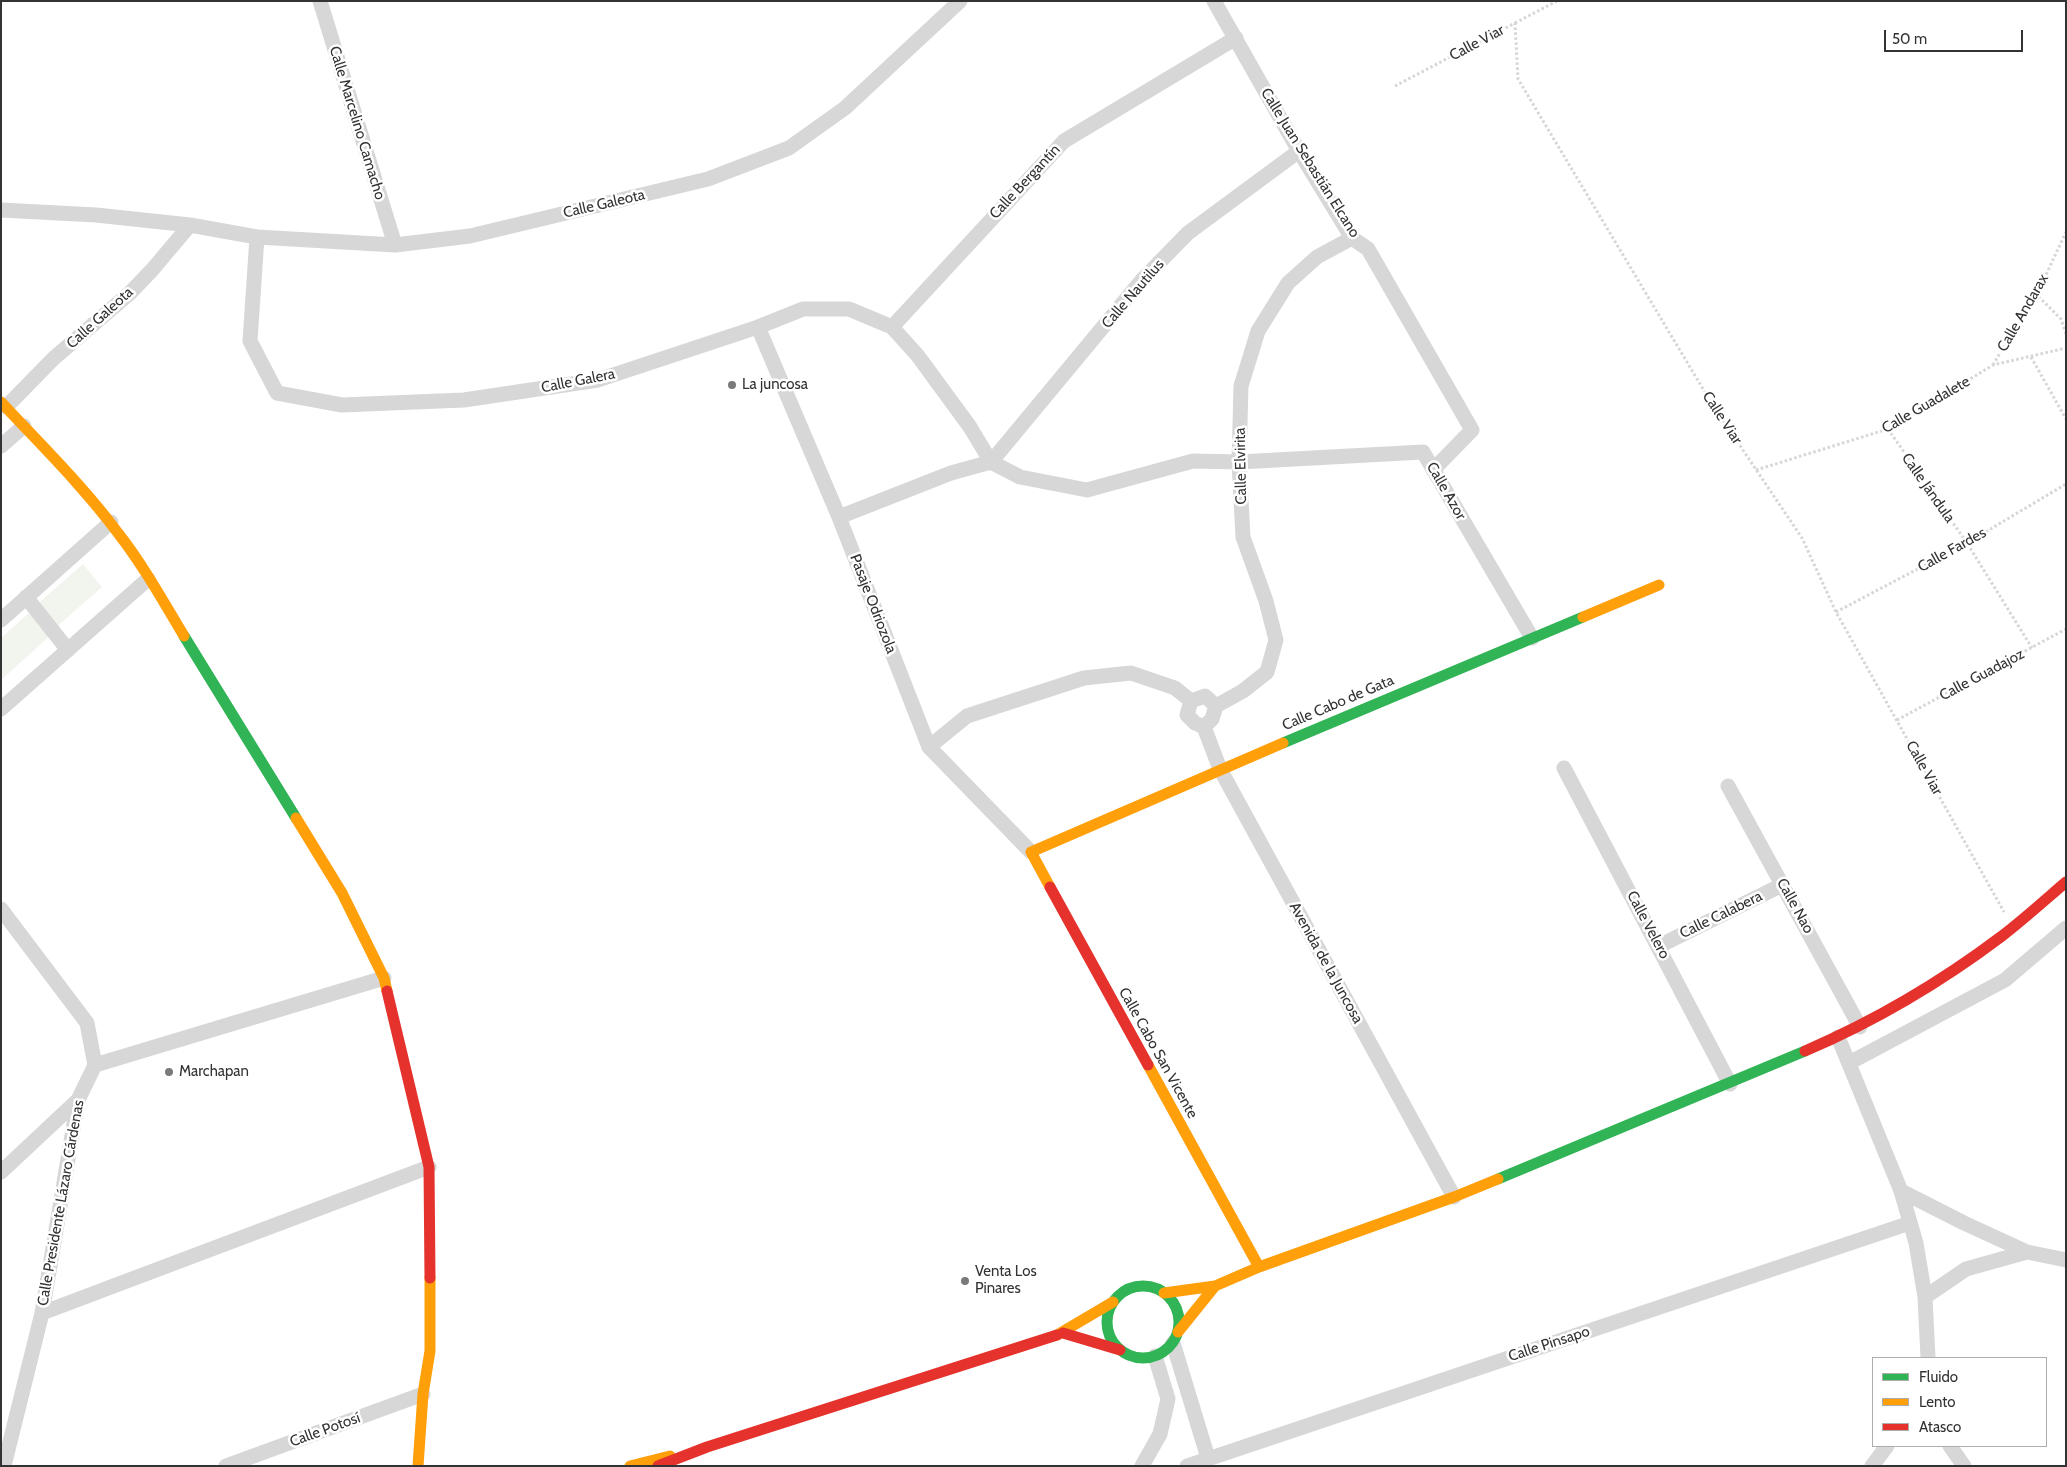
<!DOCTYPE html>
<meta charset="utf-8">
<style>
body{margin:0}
#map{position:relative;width:2067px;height:1467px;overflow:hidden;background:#fff;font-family:Cabin,sans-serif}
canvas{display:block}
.frame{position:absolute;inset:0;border:2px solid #333;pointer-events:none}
.legend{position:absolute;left:1872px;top:1357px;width:175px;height:90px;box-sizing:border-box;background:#fff;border:1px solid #adadad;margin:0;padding:6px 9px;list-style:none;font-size:15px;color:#333}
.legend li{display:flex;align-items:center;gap:10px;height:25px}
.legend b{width:25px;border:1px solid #adadad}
.scale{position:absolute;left:1884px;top:30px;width:139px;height:22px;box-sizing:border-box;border:2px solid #333;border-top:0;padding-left:6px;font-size:15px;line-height:18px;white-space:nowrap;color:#333;-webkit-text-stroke:4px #fff;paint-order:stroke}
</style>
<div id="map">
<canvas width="2067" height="1467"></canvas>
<div class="frame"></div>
<ul class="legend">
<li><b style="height:6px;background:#30b455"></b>Fluido</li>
<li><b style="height:6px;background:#ff9f0a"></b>Lento</li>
<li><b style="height:6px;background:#e5322d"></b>Atasco</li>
</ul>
<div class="scale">50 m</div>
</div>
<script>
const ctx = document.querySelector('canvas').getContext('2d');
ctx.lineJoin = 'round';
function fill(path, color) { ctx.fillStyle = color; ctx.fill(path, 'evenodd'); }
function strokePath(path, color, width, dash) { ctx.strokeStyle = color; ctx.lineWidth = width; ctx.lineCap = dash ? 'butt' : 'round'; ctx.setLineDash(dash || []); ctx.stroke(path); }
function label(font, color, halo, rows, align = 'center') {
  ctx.font = font + ' Cabin,sans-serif'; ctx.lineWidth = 5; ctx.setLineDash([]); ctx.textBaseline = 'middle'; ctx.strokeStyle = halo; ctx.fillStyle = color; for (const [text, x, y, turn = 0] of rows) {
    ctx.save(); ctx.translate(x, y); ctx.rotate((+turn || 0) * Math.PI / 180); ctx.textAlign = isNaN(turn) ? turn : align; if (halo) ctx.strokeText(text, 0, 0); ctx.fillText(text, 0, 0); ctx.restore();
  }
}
const green = new Path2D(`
 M 83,564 L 102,587 L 53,630 L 33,608 Z
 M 30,612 L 51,635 L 1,680 L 1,638 Z`);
const path = new Path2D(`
 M 1515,23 L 1557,1
 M 1395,86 L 1515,23 L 1518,79 L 1712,404 L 1802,538 L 1836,612 L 2004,912
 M 2035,293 L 2061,319 L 2066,334
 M 2031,357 L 2066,419
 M 1993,365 L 2044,279 L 2066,232
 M 1888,429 L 1967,543 L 2032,648
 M 1756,470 L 1888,429 L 1993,365 L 2066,348
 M 1836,612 L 1967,543 L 2066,484
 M 1897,720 L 2066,629`);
const street = new Path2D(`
 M 320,1 L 395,245
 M 1214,1 L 1299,151 L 1352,238 L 1368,249 L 1472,430 L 1433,470
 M 1,210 L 96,215 L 190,225 L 257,237 L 395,245 L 470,236 L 708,179 L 789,148 L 845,108 L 960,1
 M 257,237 L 250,341 L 277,393 L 342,405 L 464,400 L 598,380 L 758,327 L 803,309 L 849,309 L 892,327 L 918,356 L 970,427 L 991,462
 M 758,327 L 839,517 L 929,747 L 1031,852
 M 892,327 L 1064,141 L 1236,38
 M 6,407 L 54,358 L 130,293 L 152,270 L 190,225
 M 1,446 L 24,426
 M 991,462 L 1142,280 L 1188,233 L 1299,151
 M 839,517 L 951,473 L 991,462 L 1020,477 L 1087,490 L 1193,461 L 1239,462 L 1423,452 L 1532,638
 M 26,597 L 68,650
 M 1,620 L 111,522
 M 1205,696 L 1216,706 L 1212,719 L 1204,727 L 1195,723 L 1187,715 L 1191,701 Z
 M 1216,706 L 1243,691 L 1267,672 L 1276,640 L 1266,601 L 1243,537 L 1239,462 L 1241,386 L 1258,331 L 1288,283 L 1317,257 L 1352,238
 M 1,709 L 148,579
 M 1204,727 L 1220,769 L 1454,1197
 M 929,747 L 967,716 L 1084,678 L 1131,673 L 1175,688 L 1191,701
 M 1564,768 L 1730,1084
 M 1728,786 L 1860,1027
 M 1,909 L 87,1023 L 95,1065 L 78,1100 L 42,1313 L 4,1466
 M 1659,946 L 1784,884
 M 1838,1037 L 1901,1191
 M 1849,1063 L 2005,980 L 2066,928
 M 95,1065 L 384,978
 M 1,1172 L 78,1100
 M 2027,1252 L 2066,1260
 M 1925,1297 L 1966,1269 L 2027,1252 L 1964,1223 L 1901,1191 L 1916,1243 L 1925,1297 L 1928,1358
 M 42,1313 L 429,1167
 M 1173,1343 L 1208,1458
 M 1950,1446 L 1964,1466
 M 226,1466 L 423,1394
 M 1142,1466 L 1160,1434 L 1168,1399 L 1155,1356
 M 1187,1466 L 1910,1223
 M 1872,1466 L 1887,1446`);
const fast = new Path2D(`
 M 184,636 L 296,818
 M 1283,743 L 1583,617
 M 1498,1179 L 1805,1051
 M1107 1322a36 36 0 1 1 72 0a36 36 0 1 1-72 0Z`);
const slow = new Path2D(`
 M 1,402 C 41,445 83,486 118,533 C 143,565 163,601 184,636
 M 1583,617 L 1659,585
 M 296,818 L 342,893 L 384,978 L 387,991
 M 1050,887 L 1031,852 L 1283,743
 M 1148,1065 L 1259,1267
 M 1164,1293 L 1215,1286 L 1259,1267 L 1454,1197 L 1498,1179
 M 1178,1332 L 1215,1286
 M 1057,1335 L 1113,1302
 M 418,1466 L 423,1394 L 430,1351 L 430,1278
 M 630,1466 L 670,1456`);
const jam = new Path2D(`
 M 1050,887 L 1148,1065
 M 387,991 L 429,1167 L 430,1278
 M 1805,1051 C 1875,1021 1941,982 2002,936 C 2024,919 2045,900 2066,882
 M 1063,1333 L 1120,1350
 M 658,1466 L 707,1447 L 1057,1335`);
const markers = [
 [732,385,5,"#7a7a7a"],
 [169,1072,5,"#7a7a7a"],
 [965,1281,5,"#7a7a7a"]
];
const streetNames = [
 ["Calle Viar",1477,43,-28],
 ["Calle Marcelino Camacho",357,123,73],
 ["Calle Juan Sebastián Elcano",1310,163,58],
 ["Calle Bergantín",1025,182,-47],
 ["Calle Galeota",604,204,-13],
 ["Calle Nautilus",1133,294,-49],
 ["Calle Andarax",2023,313,-60],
 ["Calle Galeota",100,318,-42],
 ["Calle Galera",578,381,-11],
 ["Calle Guadalete",1926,405,-30],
 ["Calle Viar",1722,418,57],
 ["Calle Elvirita",1241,466,-91],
 ["Calle Jándula",1928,488,55],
 ["Calle Azor",1446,491,60],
 ["Calle Fardes",1952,550,-29],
 ["Pasaje Odriozola",873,604,69],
 ["Calle Guadajoz",1982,675,-28],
 ["Calle Cabo de Gata",1338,703,-23],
 ["Calle Viar",1924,768,61],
 ["Calle Nao",1795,906,61],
 ["Calle Calabera",1721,915,-26],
 ["Calle Velero",1648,925,62],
 ["Avenida de la Juncosa",1326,963,61],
 ["Calle Cabo San Vicente",1158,1053,61],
 ["Calle Presidente Lázaro Cárdenas",61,1203,-80],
 ["Calle Pinsapo",1549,1344,-18],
 ["Calle Potosí",325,1430,-20]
];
const poiNames = [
 ["La juncosa",742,385],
 ["Marchapan",179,1072],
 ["Venta Los",975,1272],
 ["Pinares",975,1289]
];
fill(green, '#f1f5ed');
strokePath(path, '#d6d6d6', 3, [2.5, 2.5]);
strokePath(street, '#d7d7d7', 15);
strokePath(fast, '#30b455', 11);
strokePath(slow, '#ff9f0a', 11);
strokePath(jam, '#e5322d', 11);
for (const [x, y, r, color] of markers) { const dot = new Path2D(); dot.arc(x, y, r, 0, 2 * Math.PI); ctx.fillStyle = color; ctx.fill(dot); strokePath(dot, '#fff', 2); }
label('15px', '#333', '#fff', streetNames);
label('15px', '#333', '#fff', poiNames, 'left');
</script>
